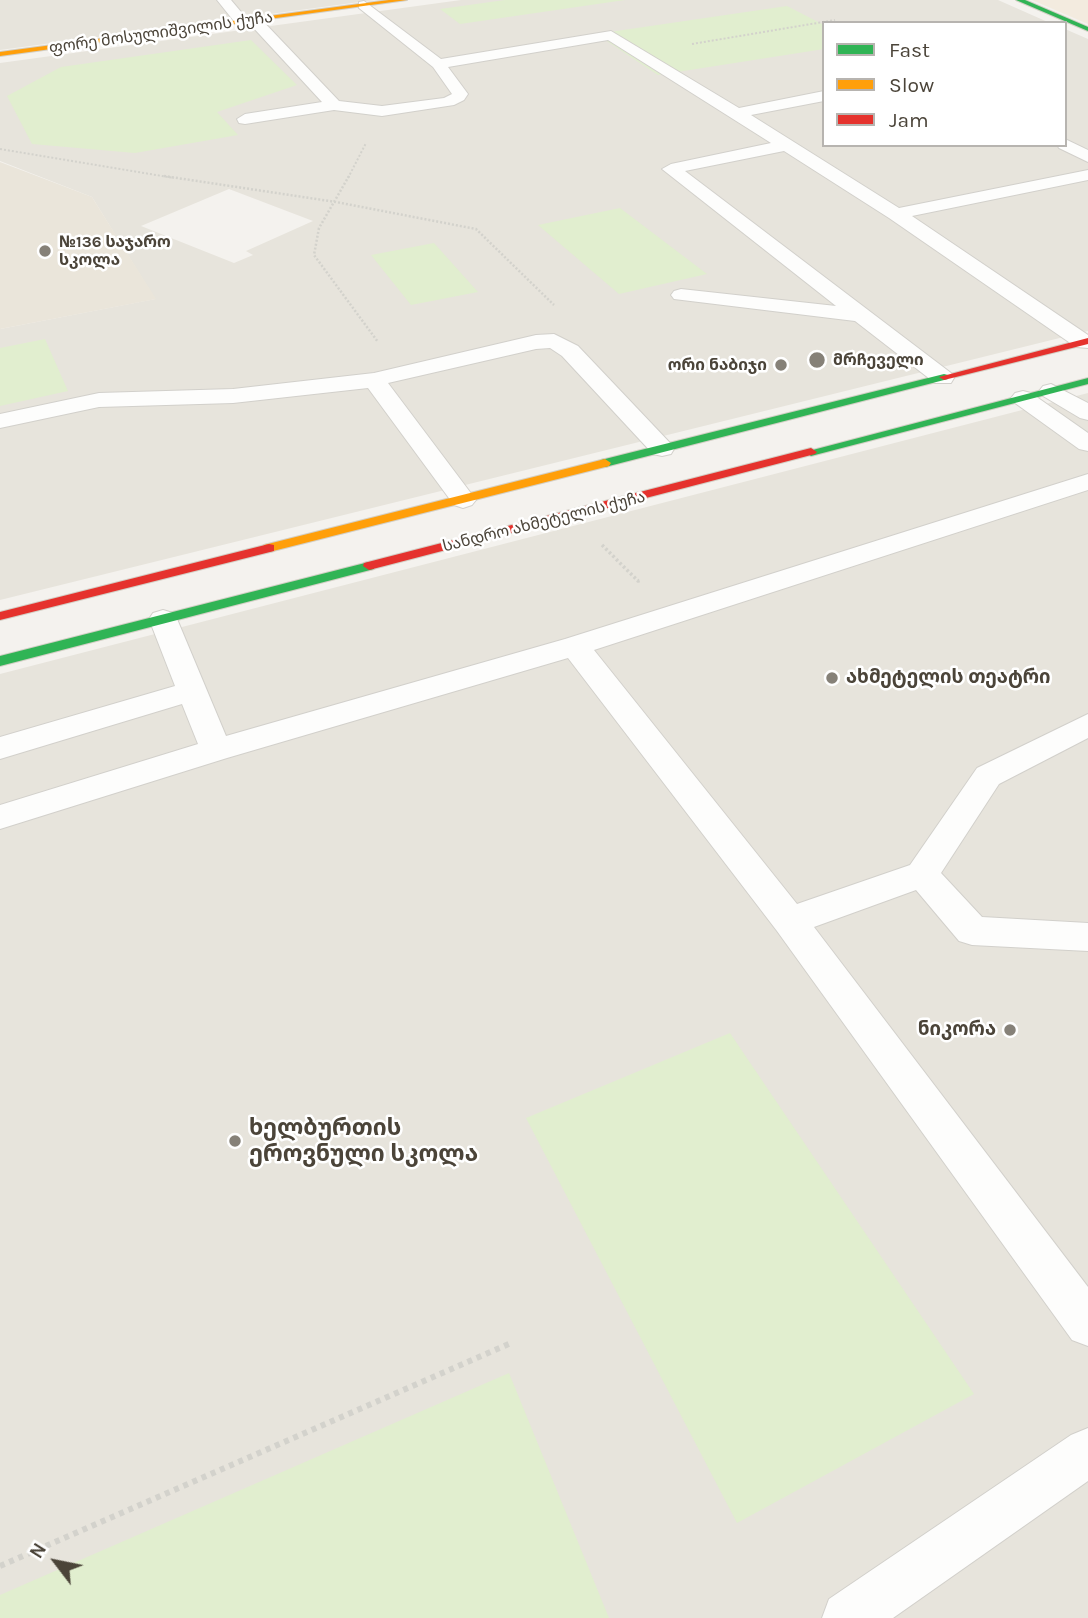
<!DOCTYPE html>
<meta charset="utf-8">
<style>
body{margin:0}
#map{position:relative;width:1088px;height:1618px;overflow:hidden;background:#f4f2ee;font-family:Karla,sans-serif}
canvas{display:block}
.legend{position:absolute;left:822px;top:21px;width:245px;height:126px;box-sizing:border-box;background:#fff;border:2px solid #b7b4b0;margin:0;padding:9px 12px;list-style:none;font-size:21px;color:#4b4439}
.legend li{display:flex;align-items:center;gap:14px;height:35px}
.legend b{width:35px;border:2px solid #b7b4b0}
.north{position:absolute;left:21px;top:1527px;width:70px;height:70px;-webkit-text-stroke:5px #fff;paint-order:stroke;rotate:302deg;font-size:19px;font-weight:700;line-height:28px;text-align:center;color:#4b4439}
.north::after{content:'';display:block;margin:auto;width:24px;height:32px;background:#4b4439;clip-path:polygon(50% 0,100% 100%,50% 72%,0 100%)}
</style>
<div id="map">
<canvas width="1088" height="1618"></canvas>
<ul class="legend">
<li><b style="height:9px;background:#30b455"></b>Fast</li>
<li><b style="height:9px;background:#ff9f0a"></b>Slow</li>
<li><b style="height:9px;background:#e5322d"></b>Jam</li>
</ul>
<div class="north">N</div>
</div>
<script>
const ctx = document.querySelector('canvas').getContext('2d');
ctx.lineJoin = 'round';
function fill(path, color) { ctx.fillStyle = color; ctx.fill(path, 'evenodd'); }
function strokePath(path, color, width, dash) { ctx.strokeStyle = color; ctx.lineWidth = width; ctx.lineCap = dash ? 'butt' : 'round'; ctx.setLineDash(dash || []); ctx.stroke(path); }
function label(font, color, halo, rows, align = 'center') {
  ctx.font = font + ' Karla,"Noto Sans Georgian",sans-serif'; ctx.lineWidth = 5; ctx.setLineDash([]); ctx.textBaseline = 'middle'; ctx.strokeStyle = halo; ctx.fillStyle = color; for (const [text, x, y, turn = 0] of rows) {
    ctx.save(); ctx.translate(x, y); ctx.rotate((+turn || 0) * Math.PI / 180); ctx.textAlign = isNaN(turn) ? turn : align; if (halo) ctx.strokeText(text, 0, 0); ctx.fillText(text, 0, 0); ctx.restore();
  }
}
const residential = new Path2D(`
 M 0,0 L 375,0 L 0,50 Z
 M 461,0 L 998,0 L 1050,23 L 824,23 L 824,145 L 1065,145 L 1065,29 L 1088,39 L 1088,331 L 0,600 L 0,329 L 155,299 L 92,197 L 0,161 L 0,63 ZM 229,189 L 313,221 L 246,251 L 253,255 L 234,263 L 141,226 Z
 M 1088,393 L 1088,1618 L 0,1618 L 0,674 Z`);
const commercial = new Path2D(`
 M 1032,0 L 1088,0 L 1088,24 Z`);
const education = new Path2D(`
 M 0,162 L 92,197 L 156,299 L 0,329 Z`);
const green = new Path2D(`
 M 505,0 L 625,0 L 460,24 L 440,9 Z
 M 787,6 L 824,25 L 824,49 L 658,75 L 596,34 Z
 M 251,40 L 297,85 L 217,112 L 238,135 L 135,153 L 32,144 L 7,96 L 61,67 Z
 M 620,208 L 707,274 L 619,294 L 538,225 Z
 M 434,243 L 478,292 L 411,305 L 371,255 Z
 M 45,339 L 68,391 L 0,406 L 0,348 Z
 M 730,1033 L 974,1394 L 737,1523 L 526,1118 Z
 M 509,1373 L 609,1618 L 0,1618 L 0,1595 Z`);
const pathFar3 = new Path2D(`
 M 692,44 L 835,20
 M 0,149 L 174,178
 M 348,178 L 366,143`);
const pathFar2 = new Path2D(`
 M 164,176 L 336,202 L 476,229 L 554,305
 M 349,176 L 319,228 L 314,255 L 378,342`);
const pathFar1 = new Path2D(`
 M 602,545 L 638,581 L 641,580`);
const path = new Path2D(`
 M 0,1566 L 509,1344`);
const lane = new Path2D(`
 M 217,0 L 231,0 L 247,19 L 254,16 L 259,17 L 339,101 L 382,106 L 444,98 L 452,94 L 433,67 L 359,8 L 359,2 L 364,1 L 441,59 L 611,31 L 739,108 L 824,91 L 824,101 L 751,115 L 899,208 L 1088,170 L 1088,180 L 912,216 L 1088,335 L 1088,348 L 1076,347 L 889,218 L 784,151 L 685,171 L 951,373 L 954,378 L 951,383 L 935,383 L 855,321 L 674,299 L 671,295 L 674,291 L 681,289 L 836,306 L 662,169 L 671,164 L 771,143 L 608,40 L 448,67 L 468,94 L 464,100 L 454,105 L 382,116 L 334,110 L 245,124 L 239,123 L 237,119 L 245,114 L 322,102 L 249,23 L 242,26 L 237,25 Z
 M 1065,139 L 1088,150 L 1088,162 L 1059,148 L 1057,145 L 1065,145 Z
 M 554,334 L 578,346 L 671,444 L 674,449 L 671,454 L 662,456 L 653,454 L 562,356 L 550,348 L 536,349 L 388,383 L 476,500 L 472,505 L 463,508 L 454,505 L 368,388 L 233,403 L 99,407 L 0,428 L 0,414 L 99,393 L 233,389 L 374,373 L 536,335 Z
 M 1051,384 L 1088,403 L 1088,420 L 1080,418 L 1043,396 L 1039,391 L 1043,386 Z
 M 1023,391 L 1031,393 L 1088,433 L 1088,451 L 1079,449 L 1015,403 L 1011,398 L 1015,393 Z
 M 1088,474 L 1088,490 L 594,650 L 797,904 L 910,865 L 977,768 L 1088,714 L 1088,738 L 999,784 L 941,873 L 982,917 L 1088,923 L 1088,951 L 972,945 L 959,941 L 916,890 L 814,927 L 1088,1287 L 1088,1346 L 1072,1340 L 777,931 L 568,658 L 227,758 L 0,829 L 0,805 L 198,744 L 182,704 L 0,759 L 0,737 L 175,686 L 149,619 L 153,613 L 163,610 L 173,613 L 177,619 L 226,736 L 565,639 Z
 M 1088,1428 L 1088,1481 L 893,1618 L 822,1618 L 829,1599 L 1071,1435 Z`);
const fast = new Path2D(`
 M 1016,0 L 1025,0 L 1088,27 L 1088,31 Z
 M 944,374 L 948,375 L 948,379 L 605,467 L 599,463 L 601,460 Z
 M 1088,378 L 1088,384 L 811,456 L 805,452 Z
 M 369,562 L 374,563 L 374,569 L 0,666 L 0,656 Z`);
const slow = new Path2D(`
 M 389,0 L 407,0 L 0,56 L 0,52 Z
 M 605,459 L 611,463 L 609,466 L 269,552 L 263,548 L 264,545 Z`);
const jam = new Path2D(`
 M 1088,338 L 1088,344 L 944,380 L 939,377 Z
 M 811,448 L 817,452 L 815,454 L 369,570 L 363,566 L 364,563 Z
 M 269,544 L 274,545 L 274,551 L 0,620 L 0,612 Z`);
const markers = [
 [45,251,7,"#868178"],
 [817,360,9,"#868178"],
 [781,365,7,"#868178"],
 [832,678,7,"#868178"],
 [1010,1030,7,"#868178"],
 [235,1141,7,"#868178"]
];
const farStreetnames = [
 ["ფორე მოსულიშვილის ქუჩა",161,33,-8],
 ["სანდრო ახმეტელის ქუჩა",544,522,-14]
];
const farPoinames = [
 ["№136 საჯარო",59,242],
 ["სკოლა",59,260],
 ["მრჩეველი",833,360],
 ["ორი ნაბიჯი",767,365,"right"]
];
const poiNames = [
 ["ახმეტელის თეატრი",846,678],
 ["ნიკორა",996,1030,"right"]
];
const nearPoinames = [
 ["ხელბურთის",249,1128],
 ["ეროვნული სკოლა",249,1154]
];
fill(residential, '#e7e4dc');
fill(commercial, '#f3ebdf');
fill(education, '#eae5da');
fill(green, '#e1eecf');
strokePath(lane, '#d2d0cb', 2);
strokePath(fast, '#d3cfc5', 2);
strokePath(slow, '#d3cfc5', 2);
strokePath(jam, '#d3cfc5', 2);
strokePath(pathFar3, '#d3d2cc', 2, [2, 2]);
strokePath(pathFar2, '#d3d2cc', 2.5, [2, 2]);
strokePath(pathFar1, '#d3d2cc', 3.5, [2.5, 2.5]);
strokePath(path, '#d3d2cc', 6, [5, 5]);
fill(lane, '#fdfdfc');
fill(fast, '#30b455');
fill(slow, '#ff9f0a');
fill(jam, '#e5322d');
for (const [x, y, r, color] of markers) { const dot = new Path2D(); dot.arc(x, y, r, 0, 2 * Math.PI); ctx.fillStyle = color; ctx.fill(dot); strokePath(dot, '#fff', 2.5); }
label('16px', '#4b4439', '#fff', farStreetnames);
label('bold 16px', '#4b4439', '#fff', farPoinames, 'left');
label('bold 19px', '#4b4439', '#fff', poiNames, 'left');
label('bold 23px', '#4b4439', '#fff', nearPoinames, 'left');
</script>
